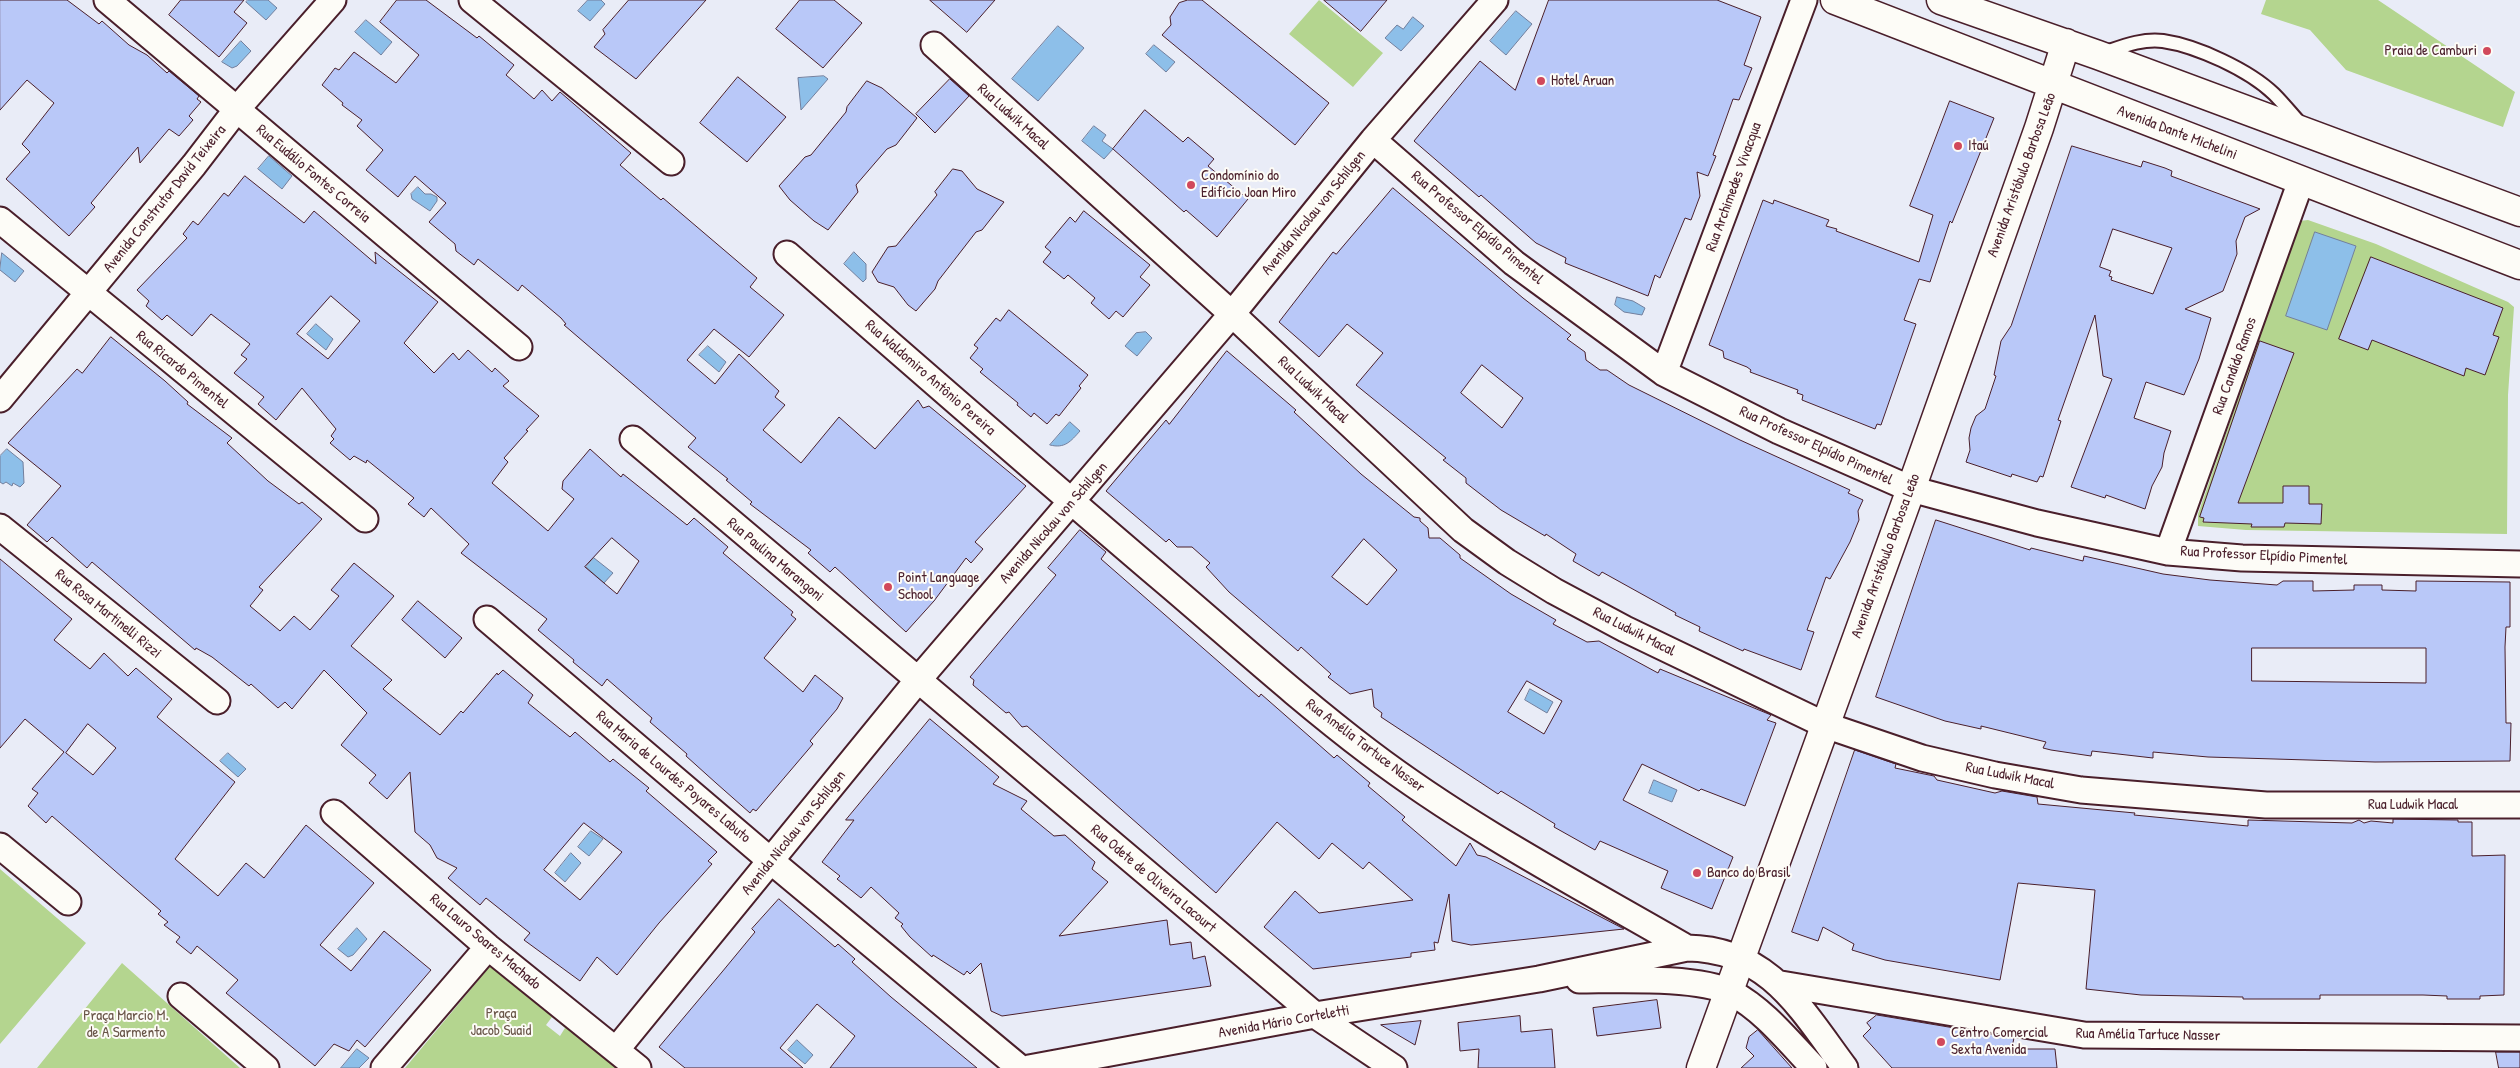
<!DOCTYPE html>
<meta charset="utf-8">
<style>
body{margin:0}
canvas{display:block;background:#e9ecf7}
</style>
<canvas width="2520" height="1068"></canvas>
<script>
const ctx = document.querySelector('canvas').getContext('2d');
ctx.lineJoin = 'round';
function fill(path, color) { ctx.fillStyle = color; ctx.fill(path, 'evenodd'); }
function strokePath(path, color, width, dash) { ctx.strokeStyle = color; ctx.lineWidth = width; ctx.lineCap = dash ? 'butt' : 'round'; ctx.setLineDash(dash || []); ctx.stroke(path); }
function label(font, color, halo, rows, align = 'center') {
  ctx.font = font + ' "Patrick Hand",sans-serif'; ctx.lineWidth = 4; ctx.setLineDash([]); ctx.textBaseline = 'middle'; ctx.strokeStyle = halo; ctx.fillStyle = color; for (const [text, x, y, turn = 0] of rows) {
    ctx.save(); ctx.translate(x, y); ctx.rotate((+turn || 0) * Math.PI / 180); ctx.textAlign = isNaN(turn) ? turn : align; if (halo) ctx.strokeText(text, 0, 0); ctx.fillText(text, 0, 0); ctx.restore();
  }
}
const green = new Path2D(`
 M 1319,0 L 1383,53 L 1353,87 L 1289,34 Z
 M 2266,0 L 2378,0 L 2515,92 L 2503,127 L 2346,70 L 2310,30 L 2261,14 Z
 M 2308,220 L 2376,244 L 2508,302 L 2514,307 L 2508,395 L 2507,534 L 2246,530 L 2198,526 L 2198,514 L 2300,221 Z
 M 0,869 L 86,943 L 0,1044 Z
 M 497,958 L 627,1068 L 405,1068 ZM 552,1017 L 565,1028 L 560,1036 L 546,1025 Z
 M 122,963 L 240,1068 L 37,1068 Z`);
const water = new Path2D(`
 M 248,0 L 268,0 L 277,8 L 266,20 L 246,2 Z
 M 588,0 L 601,0 L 605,4 L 590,21 L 578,11 Z
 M 1516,11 L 1532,24 L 1506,55 L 1490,41 Z
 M 1413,17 L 1424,26 L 1401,51 L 1385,38 L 1397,25 L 1403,29 Z
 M 366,20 L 392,42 L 381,55 L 355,32 Z
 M 1058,26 L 1084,48 L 1038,101 L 1012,79 Z
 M 241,41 L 251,51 L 237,66 L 232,68 L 222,62 Z
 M 1154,45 L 1175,62 L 1166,72 L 1146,54 Z
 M 824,76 L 828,79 L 801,110 L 798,78 Z
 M 1094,126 L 1106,135 L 1102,141 L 1113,149 L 1104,159 L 1082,141 Z
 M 269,156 L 292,176 L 282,189 L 258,169 Z
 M 418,187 L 425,194 L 431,194 L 437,197 L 437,201 L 430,211 L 412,199 L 411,194 Z
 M 2315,232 L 2356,246 L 2327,330 L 2286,316 Z
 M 854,252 L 866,264 L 866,279 L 863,282 L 844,264 Z
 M 2,253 L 24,271 L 15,282 L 0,270 Z
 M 1617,297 L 1633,301 L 1645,308 L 1642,315 L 1624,312 L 1615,305 Z
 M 316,324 L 333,339 L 326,350 L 307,334 Z
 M 1146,332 L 1152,338 L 1137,356 L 1125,346 L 1136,333 Z
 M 708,346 L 726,362 L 719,372 L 699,355 Z
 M 1070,422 L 1080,431 C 1071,441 1065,449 1050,445 Z
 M 7,449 L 23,462 L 24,483 L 20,487 L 13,483 L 12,486 L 6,482 L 3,484 L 0,482 L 0,456 Z
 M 594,558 L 613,573 L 604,583 L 586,567 Z
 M 1530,689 L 1553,702 L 1547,713 L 1525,700 Z
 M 228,753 L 246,769 L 238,777 L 220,761 Z
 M 1654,780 L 1677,790 L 1672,802 L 1649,793 Z
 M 591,831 L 603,839 L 589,856 L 578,847 Z
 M 571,853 L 581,863 L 565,882 L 555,873 Z
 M 357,928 L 367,939 L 353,955 L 348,957 L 338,949 Z
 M 797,1040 L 813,1055 L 805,1064 L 788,1050 Z
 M 357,1049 L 369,1058 L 359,1068 L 341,1068 Z`);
const building = new Path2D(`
 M 0,0 L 67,0 L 99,24 L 102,21 L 129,45 L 147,55 L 167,73 L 169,71 L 199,96 L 197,99 L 201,102 L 189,116 L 193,120 L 179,136 L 169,129 L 140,163 L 138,147 L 91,203 L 95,207 L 69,236 L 6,179 L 30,152 L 22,144 L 54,103 L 27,80 L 0,110 Z
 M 181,0 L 244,0 L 234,12 L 247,23 L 219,57 L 169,15 Z
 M 397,0 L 426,0 L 477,38 L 479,36 L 514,65 L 506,75 L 534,99 L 542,90 L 552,101 L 560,92 L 631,153 L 620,165 L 661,200 L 663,198 L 757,278 L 750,287 L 784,315 L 749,357 L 714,329 L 687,360 L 715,384 L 739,354 L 779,391 L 775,397 L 785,405 L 763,430 L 801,463 L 839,417 L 875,449 L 918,400 L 923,408 L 929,406 L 1026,486 L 975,542 L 983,549 L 971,563 L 966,558 L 934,601 L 906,632 L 835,567 L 830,572 L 808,553 L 811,550 L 750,504 L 752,502 L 726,480 L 728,479 L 688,447 L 696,438 L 564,325 L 566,324 L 561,318 L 522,285 L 518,291 L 478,259 L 474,265 L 456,251 L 455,244 L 429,222 L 446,203 L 415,176 L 398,197 L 366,170 L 383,150 L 357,126 L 362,120 L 342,105 L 343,103 L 322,85 L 335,68 L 339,70 L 354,52 L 396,83 L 419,55 L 380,22 Z
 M 629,0 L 706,0 L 636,79 L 594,47 L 605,34 L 603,30 Z
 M 800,0 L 834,0 L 862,23 L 823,68 L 776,29 Z
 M 930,0 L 995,0 L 967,32 Z
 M 1188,0 L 1202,0 L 1329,103 L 1295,145 L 1162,35 L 1171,25 L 1170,17 L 1179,3 Z
 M 1324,0 L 1387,0 L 1361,31 Z
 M 1549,0 L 1717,0 L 1761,17 L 1744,65 L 1752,68 L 1739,100 L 1733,99 L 1713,155 L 1716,156 L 1708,176 L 1697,172 L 1700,196 L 1691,220 L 1685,218 L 1660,278 L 1655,275 L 1648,296 L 1565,263 L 1566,258 L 1536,243 L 1481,195 L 1479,197 L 1414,141 L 1480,61 L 1515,90 Z
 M 738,77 L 786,117 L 747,162 L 700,123 Z
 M 950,79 L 969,96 L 935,133 L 916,114 Z
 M 867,81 L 882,88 L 917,118 L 896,145 L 887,149 L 856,185 L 858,192 L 828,230 L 814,221 L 790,200 L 779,186 L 805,157 L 811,155 L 846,112 L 847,107 Z
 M 1950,101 L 1994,118 L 1952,223 L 1950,221 L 1930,282 L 1919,279 L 1904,320 L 1916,324 L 1881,425 L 1877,424 L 1875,429 L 1802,400 L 1803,395 L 1797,393 L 1798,390 L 1750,372 L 1751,370 L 1747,367 L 1724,358 L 1723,351 L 1709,345 L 1763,200 L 1773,204 L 1774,200 L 1829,220 L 1826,226 L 1837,229 L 1836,231 L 1919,262 L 1933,215 L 1910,206 Z
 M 1145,110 L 1183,142 L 1188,137 L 1214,159 L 1208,166 L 1248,199 L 1217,237 L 1186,210 L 1184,212 L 1113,149 Z
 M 2072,146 L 2141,167 L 2143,161 L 2165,168 L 2172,171 L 2171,176 L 2260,209 L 2245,217 L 2236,241 L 2237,254 L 2223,291 L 2185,309 L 2211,318 L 2199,359 L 2184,395 L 2146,382 L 2134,418 L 2171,431 L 2164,453 L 2162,467 L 2152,486 L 2145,509 L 2106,495 L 2105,498 L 2071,487 L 2112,379 L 2103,376 L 2095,315 L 2058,420 L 2061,421 L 2043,477 L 2040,476 L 2037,482 L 2012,474 L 2011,477 L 1966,462 L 1970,450 L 1969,438 L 1971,428 L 1976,416 L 1985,409 L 1996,376 L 1994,375 L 2001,341 L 2011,326 ZM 2113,229 L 2172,248 L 2153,294 L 2111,280 L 2112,277 L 2109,276 L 2111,271 L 2100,267 Z
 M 953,169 L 962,171 L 977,189 L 1004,202 L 982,230 L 976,232 L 938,281 L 935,289 L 916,311 L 908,305 L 894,287 L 878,282 L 872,272 L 888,247 L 896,246 L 937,195 L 935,192 Z
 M 245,176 L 304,223 L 314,211 L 376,264 L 375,252 L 438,302 L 404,343 L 434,373 L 453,353 L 459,360 L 468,350 L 492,372 L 495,368 L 509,381 L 503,386 L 539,416 L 526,430 L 528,431 L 504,458 L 508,462 L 492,483 L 548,531 L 574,499 L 562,489 L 563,481 L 590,449 L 621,477 L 623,474 L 687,525 L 694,518 L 728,547 L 723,553 L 793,612 L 791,615 L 796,619 L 764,658 L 803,692 L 815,675 L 843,698 L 837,709 L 810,741 L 813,744 L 756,811 L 753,809 L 750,813 L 716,783 L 686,756 L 687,754 L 650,722 L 652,718 L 607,679 L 602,686 L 573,662 L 574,660 L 538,630 L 547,619 L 461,553 L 469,544 L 431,508 L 424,517 L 408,504 L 414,498 L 367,460 L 366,463 L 354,456 L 350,460 L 330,443 L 334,439 L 331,436 L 336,429 L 302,388 L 276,420 L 258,404 L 264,397 L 234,373 L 247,359 L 241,355 L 250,344 L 211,314 L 192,336 L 167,315 L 162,320 L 146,306 L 149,301 L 137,290 L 187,238 L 183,234 L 193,221 L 198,225 L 224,193 L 228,196 ZM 331,296 L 360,321 L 328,359 L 297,334 ZM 612,538 L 639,561 L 617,594 L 585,567 Z
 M 1393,188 L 1523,298 L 1571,335 L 1567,339 L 1585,352 L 1586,360 L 1600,370 L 1607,370 L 1629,385 L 1740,440 L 1850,490 L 1848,493 L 1863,500 L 1858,511 L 1859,520 L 1850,542 L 1830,579 L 1826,577 L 1807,630 L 1814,632 L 1801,670 L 1744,649 L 1743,651 L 1699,631 L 1700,627 L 1675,615 L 1676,613 L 1602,572 L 1599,576 L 1573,561 L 1576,554 L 1546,534 L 1545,536 L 1501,510 L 1466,483 L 1466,478 L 1443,460 L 1446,458 L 1356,385 L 1383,353 L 1347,324 L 1319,357 L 1279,322 L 1333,252 L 1336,254 ZM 1482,365 L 1523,398 L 1502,428 L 1461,393 Z
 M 1084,211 L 1150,265 L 1140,277 L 1150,285 L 1123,317 L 1116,311 L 1109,319 L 1091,303 L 1095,298 L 1068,275 L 1064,279 L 1043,262 L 1051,252 L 1045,247 L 1070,217 L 1075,222 Z
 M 2371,257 L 2503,308 L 2493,335 L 2499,337 L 2485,375 L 2466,368 L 2464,376 L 2372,340 L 2368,350 L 2339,339 Z
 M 1009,310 L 1088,375 L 1079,386 L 1081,388 L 1059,416 L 1056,414 L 1047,424 L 1034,413 L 1031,417 L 1017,405 L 1018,403 L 980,372 L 983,369 L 970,358 L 978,348 L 974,345 L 996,318 L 1000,321 Z
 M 111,337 L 165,381 L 188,402 L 187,404 L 232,438 L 227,443 L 268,481 L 299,504 L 302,502 L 322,519 L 259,587 L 263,590 L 250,606 L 280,631 L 294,616 L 310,630 L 339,596 L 331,590 L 354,563 L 394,596 L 351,646 L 392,680 L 383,689 L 440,735 L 461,711 L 463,713 L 497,673 L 498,675 L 503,670 L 533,695 L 528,703 L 570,737 L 575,732 L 610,762 L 613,759 L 649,788 L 646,791 L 717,852 L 708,861 L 712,864 L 659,923 L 617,975 L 597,957 L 580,981 L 524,940 L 530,933 L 486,898 L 480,905 L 448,878 L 457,868 L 437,858 L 430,845 L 415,832 L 410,772 L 387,799 L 369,783 L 376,775 L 341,745 L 367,713 L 324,670 L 292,709 L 285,702 L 278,708 L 251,684 L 249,686 L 212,657 L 196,648 L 195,650 L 92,562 L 87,568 L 52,537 L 47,542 L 27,525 L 61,486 L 8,443 L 77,369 L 82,373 ZM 584,823 L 622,852 L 580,900 L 544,870 Z
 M 2260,341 L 2294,353 L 2238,503 L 2283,503 L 2283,486 L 2309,486 L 2309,504 L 2322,504 L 2321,524 L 2285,523 L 2284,527 L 2251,527 L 2252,524 L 2203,522 L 2204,518 L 2200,517 Z
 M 1227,351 L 1296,410 L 1294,412 L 1361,474 L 1414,517 L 1420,518 L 1420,521 L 1428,528 L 1429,538 L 1440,538 L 1460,555 L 1460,558 L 1511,594 L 1556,620 L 1553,624 L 1587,642 L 1599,641 L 1658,673 L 1660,669 L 1771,715 L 1767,720 L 1776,723 L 1745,806 L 1701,789 L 1699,791 L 1642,764 L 1623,800 L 1733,857 L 1712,909 L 1661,888 L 1668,871 L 1600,841 L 1595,850 L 1554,827 L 1555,824 L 1501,791 L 1498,794 L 1381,717 L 1382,713 L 1374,707 L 1372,689 L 1350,694 L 1328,677 L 1331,674 L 1301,647 L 1298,651 L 1229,592 L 1206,567 L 1210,563 L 1192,547 L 1177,547 L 1169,539 L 1166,542 L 1106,491 L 1166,420 L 1169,424 ZM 1364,539 L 1397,570 L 1367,605 L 1332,577 ZM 1527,681 L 1562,701 L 1544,734 L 1508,712 Z
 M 1936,520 L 2030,550 L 2031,548 L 2083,561 L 2084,556 L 2163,574 L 2210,580 L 2277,585 L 2283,581 L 2313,581 L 2313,591 L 2354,590 L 2354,585 L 2382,585 L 2382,590 L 2416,591 L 2416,581 L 2510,582 L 2510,627 L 2506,627 L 2505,647 L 2506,723 L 2511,723 L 2510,761 L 2375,762 L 2208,757 L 2153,752 L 2153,758 L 2092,751 L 2091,756 L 2051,750 L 2043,748 L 2046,742 L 1981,726 L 1981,729 L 1945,721 L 1876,697 ZM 2252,648 L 2426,648 L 2426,683 L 2252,681 Z
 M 1080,530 L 1106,552 L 1101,559 L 1259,697 L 1261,694 L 1334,758 L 1337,755 L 1370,783 L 1368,786 L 1405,817 L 1402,820 L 1456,866 L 1470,843 L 1477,855 L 1486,857 L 1624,929 L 1471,945 L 1452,941 L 1449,894 L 1438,943 L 1434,942 L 1435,950 L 1411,953 L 1411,957 L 1313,969 L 1264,927 L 1295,891 L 1319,913 L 1413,900 L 1369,862 L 1363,869 L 1332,843 L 1319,859 L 1277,822 L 1216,893 L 1027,726 L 1022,727 L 1009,712 L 1006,713 L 973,685 L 974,680 L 970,677 L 1056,575 L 1048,568 Z
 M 0,559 L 72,619 L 54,640 L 90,669 L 104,653 L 128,676 L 136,668 L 172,699 L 157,717 L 235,782 L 175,859 L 218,896 L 246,863 L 264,878 L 306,825 L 374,883 L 320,945 L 351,971 L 384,931 L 431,970 L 365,1047 L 357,1040 L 349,1051 L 334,1044 L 315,1066 L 226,993 L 238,980 L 197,946 L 191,954 L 176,942 L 180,937 L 164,925 L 168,922 L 158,914 L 161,911 L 52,816 L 46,823 L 28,806 L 38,793 L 32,789 L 64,752 L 25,719 L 0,748 ZM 88,724 L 116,748 L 93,775 L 66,753 Z
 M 418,601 L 462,638 L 445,658 L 402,620 Z
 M 930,719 L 999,777 L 993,784 L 1027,801 L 1021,809 L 1054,836 L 1065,835 L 1095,862 L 1092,869 L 1108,882 L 1059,936 L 1167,920 L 1170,945 L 1191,942 L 1193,959 L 1205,956 L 1211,986 L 1002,1016 L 991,1011 L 981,963 L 970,974 L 967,971 L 964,975 L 933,955 L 932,957 L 910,937 L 901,926 L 903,924 L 895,918 L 899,913 L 871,887 L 861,898 L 837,879 L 840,876 L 822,862 L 854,820 L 846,820 Z
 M 1855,750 L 1896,764 L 1895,768 L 1934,776 L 1937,780 L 1995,793 L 2002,791 L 2037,797 L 2038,804 L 2135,813 L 2134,815 L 2248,826 L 2248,820 L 2352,823 L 2359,820 L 2364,823 L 2371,821 L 2393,823 L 2393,819 L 2458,820 L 2458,822 L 2472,822 L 2472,856 L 2505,855 L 2504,995 L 2480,996 L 2480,999 L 2447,999 L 2447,996 L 2423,995 L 2320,995 L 2320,999 L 2243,999 L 2243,997 L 2141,995 L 2086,989 L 2095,890 L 2018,883 L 2000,980 L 1885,960 L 1852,950 L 1854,944 L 1823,927 L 1818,941 L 1792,932 Z
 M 779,899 L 835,947 L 838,944 L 855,959 L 852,962 L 891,997 L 977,1068 L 830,1068 L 855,1036 L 817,1004 L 780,1048 L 803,1068 L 685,1068 L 659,1047 L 722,972 L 755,932 L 752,929 Z
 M 1657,1000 L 1661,1028 L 1597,1036 L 1593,1008 Z
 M 1877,1015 L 2014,1038 L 2012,1047 L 2016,1049 L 2055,1049 L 2057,1068 L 1892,1068 L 1863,1036 L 1871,1028 L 1867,1023 Z
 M 1520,1016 L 1521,1032 L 1552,1029 L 1555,1068 L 1478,1068 L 1479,1049 L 1460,1051 L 1458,1023 Z
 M 1421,1021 L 1415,1045 L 1381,1025 Z
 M 1758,1030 L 1792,1068 L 1741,1068 L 1754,1056 L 1746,1048 L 1749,1037 Z
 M 2496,1052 L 2520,1052 L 2520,1068 L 2499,1068 Z`);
const lane = new Path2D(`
 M 2103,53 C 2121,47 2143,38 2163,41 C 2197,46 2249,70 2274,94 C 2283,103 2291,113 2300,123`);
const street = new Path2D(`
 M 107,0 L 519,347
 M 472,0 L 671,162
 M 934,45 L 1232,314 L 1463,530 L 1507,562 L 1554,591 L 1625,629 L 1825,725 L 1922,758 L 1995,775 L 2081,790 L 2266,805 L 2520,805
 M 1373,140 L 1514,263 L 1664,373 L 1779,431 L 1911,489 L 2037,523 L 2168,552 L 2242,558 L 2520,564
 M 0,220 L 365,519
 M 787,254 C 914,365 1040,475 1168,584 C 1235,641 1300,700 1370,753 C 1469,828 1580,886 1687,948
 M 1664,373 L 1804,0
 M 0,399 L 194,165 L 237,109 L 333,0
 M 633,439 L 1315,1015 L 1394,1068
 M 0,527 L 217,701
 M 2168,552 L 2301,181
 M 487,619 L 771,861 L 1020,1068
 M 334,813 L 488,947 L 638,1068
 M 0,846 L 68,902
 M 1579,980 C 1618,980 1698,976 1732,993 C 1764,1010 1789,1042 1814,1068
 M 1781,984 L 2084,1035 L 2520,1038
 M 181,996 L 266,1068
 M 616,1050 L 918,680 L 1232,314 L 1373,140 L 1495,0
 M 384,1068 L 488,947
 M 1029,1068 L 1315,1015 L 1539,979 L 1687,948 C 1769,949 1801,1009 1845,1068`);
const secondary = new Path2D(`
 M 1835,0 L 2520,265
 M 1941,0 L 2098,55 L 2520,212
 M 1701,1068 L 1911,489 L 2039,128 L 2066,43`);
const markers = [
 [2487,51,5,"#d1495b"],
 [1541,81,5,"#d1495b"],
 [1958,146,5,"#d1495b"],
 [1191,185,5,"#d1495b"],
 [888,587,5,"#d1495b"],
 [1697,873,5,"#d1495b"],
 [1941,1042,5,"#d1495b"]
];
const poiNames = [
 ["Praia de Camburi",2477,51,"right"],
 ["Hotel Aruan",1551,81],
 ["Itaú",1968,146],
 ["Condomínio do",1201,176],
 ["Edifício Joan Miro",1201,193],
 ["Point Language",898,578],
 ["School",898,595],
 ["Banco do Brasil",1707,873],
 ["Centro Comercial",1951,1033],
 ["Sexta Avenida",1951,1050]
];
const streetNames = [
 ["Rua Ludwik Macal",1013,117,42],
 ["Avenida Dante Michelini",2177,133,21],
 ["Rua Eudálio Fontes Correia",313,174,40],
 ["Avenida Aristóbulo Barbosa Leão",2022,175,-70],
 ["Rua Archimedes Vivacqua",1734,187,-70],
 ["Avenida Construtor David Teixeira",165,199,-51],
 ["Avenida Nicolau von Schilgen",1314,213,-51],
 ["Rua Professor Elpídio Pimentel",1477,228,40],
 ["Rua Candido Ramos",2235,366,-70],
 ["Rua Ricardo Pimentel",182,370,39],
 ["Rua Waldomiro Antônio Pereira",930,378,41],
 ["Rua Ludwik Macal",1313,390,43],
 ["Rua Professor Elpídio Pimentel",1816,446,25],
 ["Avenida Nicolau von Schilgen",1054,523,-49],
 ["Avenida Aristóbulo Barbosa Leão",1886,556,-70],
 ["Rua Professor Elpídio Pimentel",2264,556,3],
 ["Rua Paulina Marangoni",775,560,40],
 ["Rua Rosa Martinelli Rizzi",108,614,39],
 ["Rua Ludwik Macal",1634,632,27],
 ["Rua Amélia Tartuce Nasser",1365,746,37],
 ["Rua Ludwik Macal",2010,776,11],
 ["Rua Maria de Lourdes Poyares Labuto",673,777,40],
 ["Rua Ludwik Macal",2413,805],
 ["Avenida Nicolau von Schilgen",794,833,-51],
 ["Rua Odete de Oliveira Lacourt",1153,879,40],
 ["Rua Lauro Soares Machado",485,942,40],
 ["Avenida Mário Corteletti",1284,1022,-10],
 ["Rua Amélia Tartuce Nasser",2148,1035,1]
];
const parkNames = [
 ["Praça",501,1014],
 ["Jacob Suaid",501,1031],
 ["Praça Marcio M.",126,1016],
 ["de A Sarmento",126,1033]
];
fill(green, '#b4d58f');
fill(water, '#8dbfe9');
strokePath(water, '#727f9d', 1);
fill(building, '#b9c8f8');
strokePath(building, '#4a1f2b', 1);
strokePath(lane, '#4a1f2b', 16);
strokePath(street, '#4a1f2b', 29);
strokePath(secondary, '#4a1f2b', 31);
strokePath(lane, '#fdfcf7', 12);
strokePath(street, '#fdfcf7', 25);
strokePath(secondary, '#fdfcf7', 28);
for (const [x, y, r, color] of markers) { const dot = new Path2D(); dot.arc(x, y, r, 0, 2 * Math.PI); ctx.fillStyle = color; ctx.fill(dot); strokePath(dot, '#fdfcf7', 2); }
label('15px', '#4a1f2b', '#fdfcf7', poiNames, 'left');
label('15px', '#4a1f2b', '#fdfcf7', streetNames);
label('15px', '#6a5649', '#fdfcf7', parkNames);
</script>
